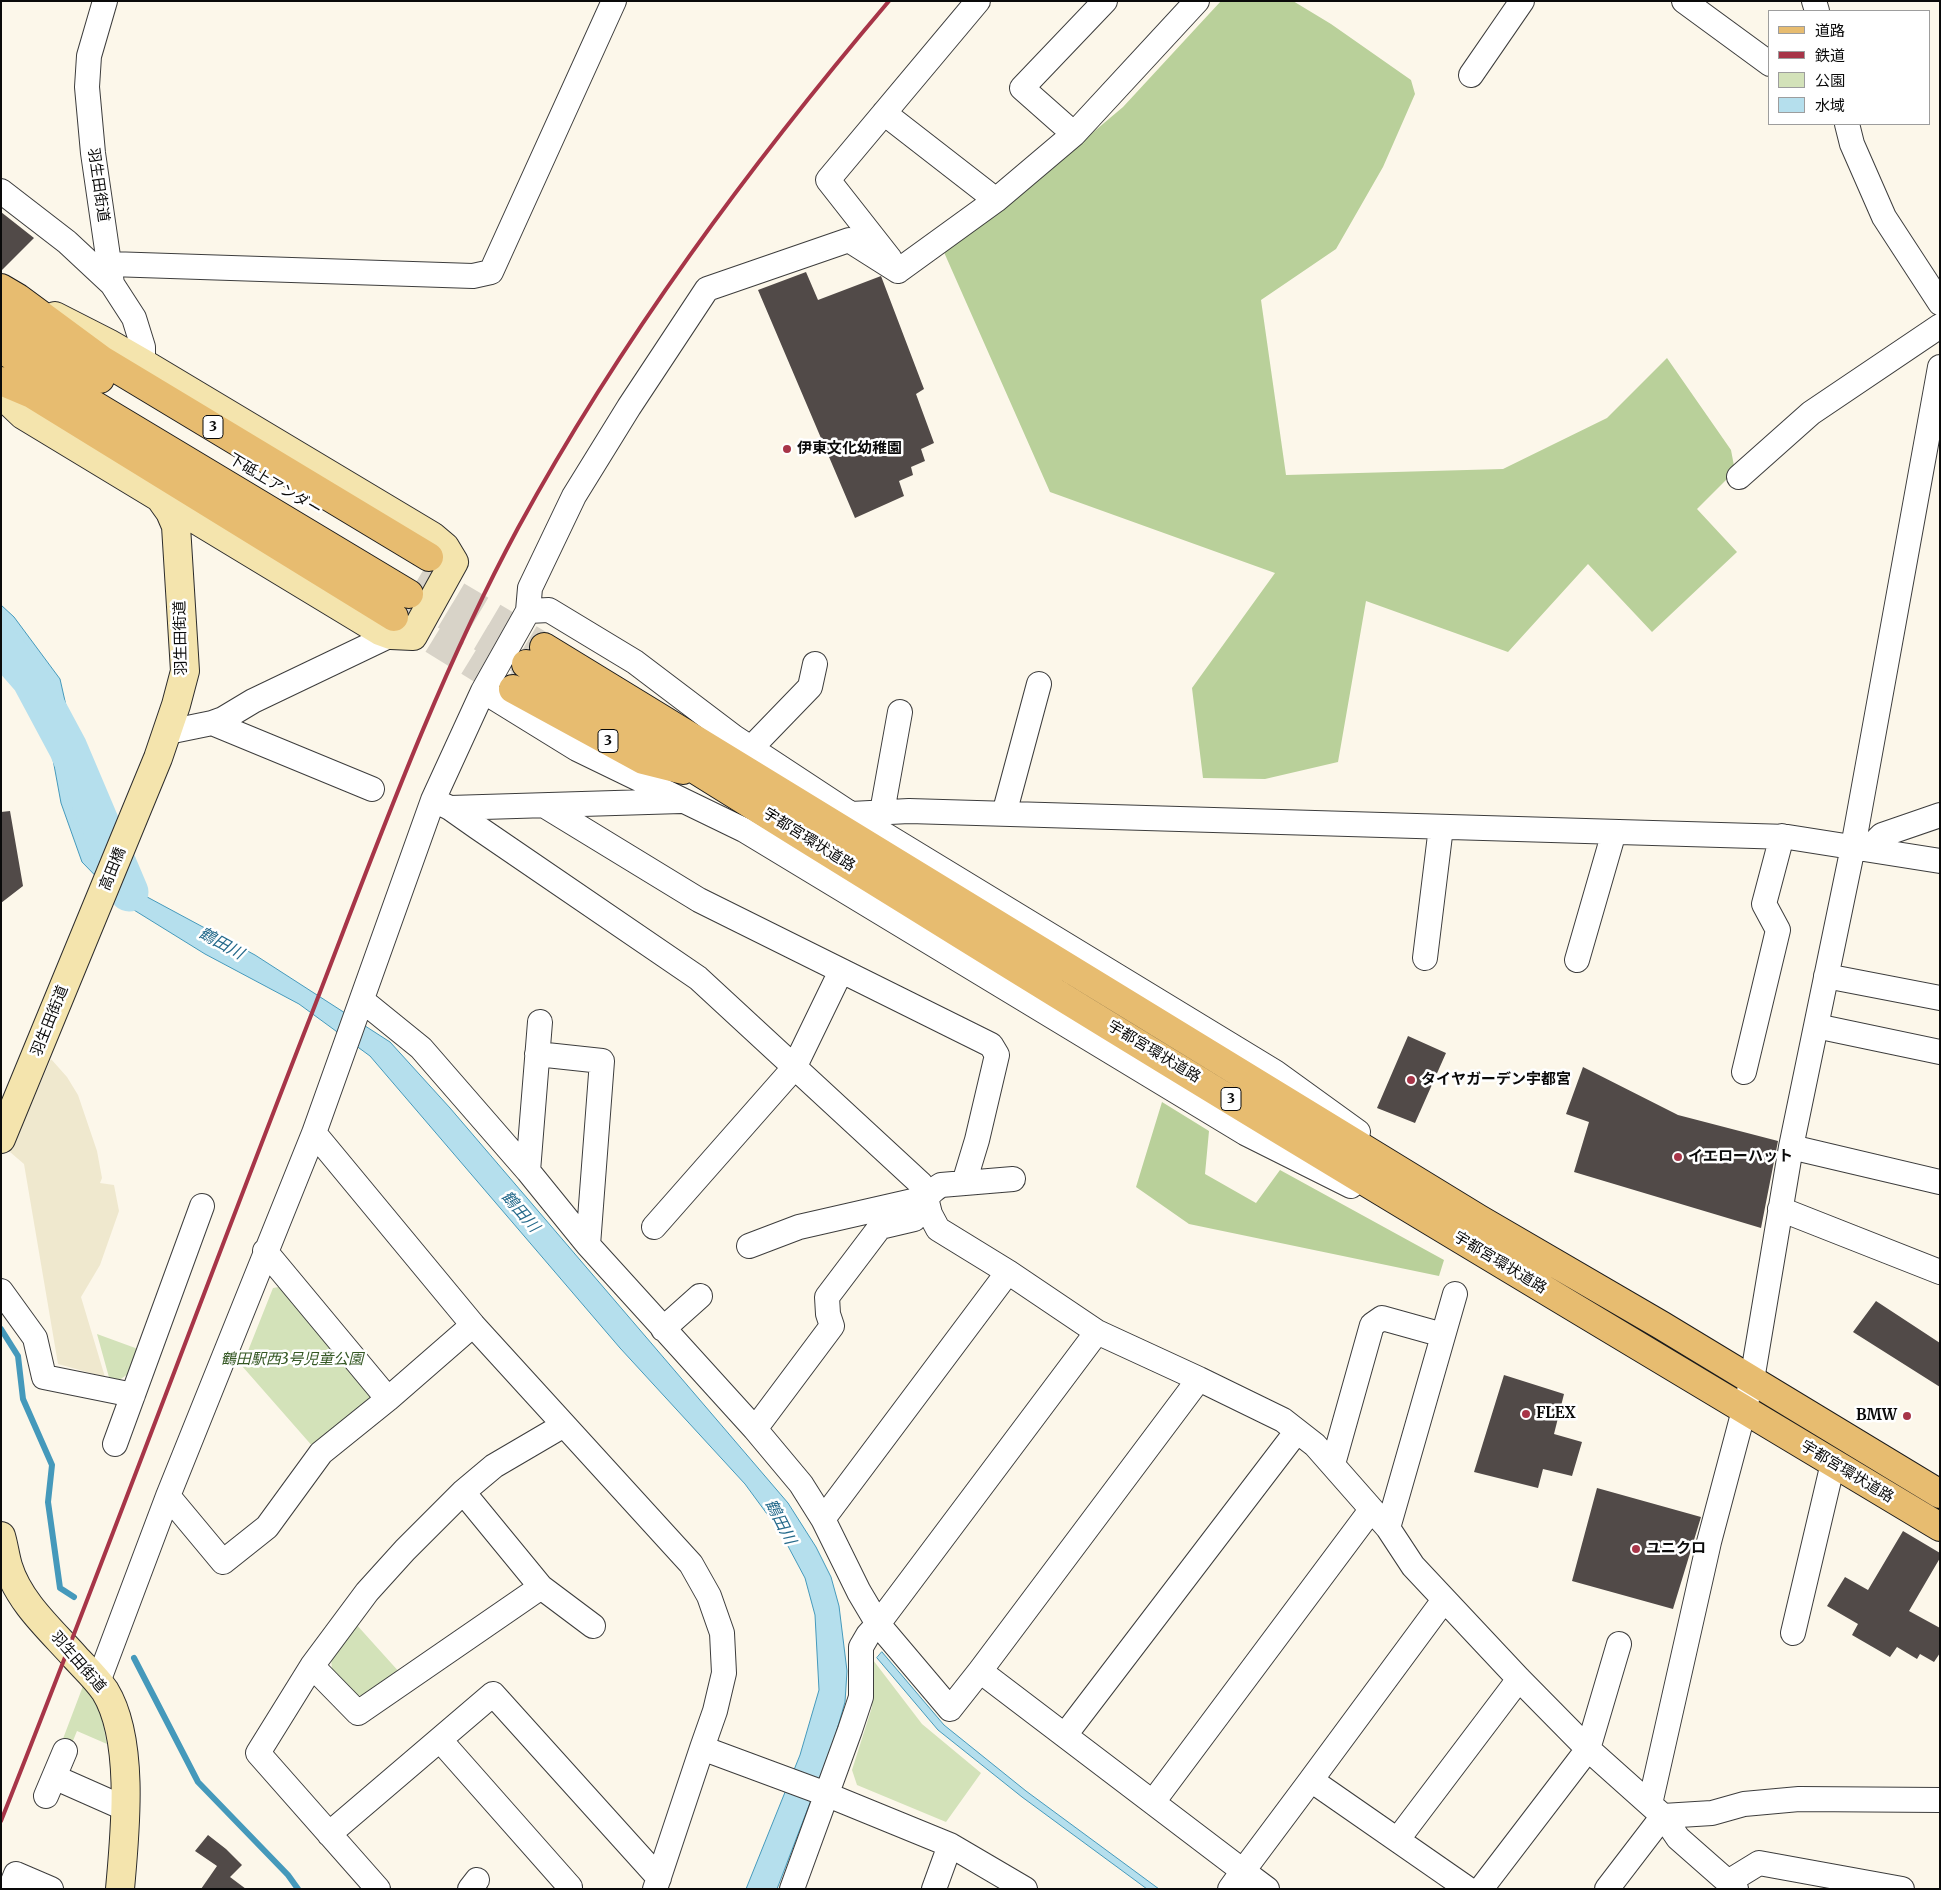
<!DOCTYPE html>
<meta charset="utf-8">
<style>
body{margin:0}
#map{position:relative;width:1941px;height:1890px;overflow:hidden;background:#fcf7ea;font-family:Merriweather,"Noto Sans JP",serif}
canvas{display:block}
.frame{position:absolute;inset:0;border:2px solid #0a0a0a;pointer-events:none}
.legend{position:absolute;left:1768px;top:10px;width:162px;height:115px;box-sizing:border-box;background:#fff;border:1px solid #9d9d9d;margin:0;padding:6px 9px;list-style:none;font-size:15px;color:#0a0a0a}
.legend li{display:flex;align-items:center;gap:10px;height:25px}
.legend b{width:25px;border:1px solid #9d9d9d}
</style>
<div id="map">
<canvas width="1941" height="1890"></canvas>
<div class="frame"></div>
<ul class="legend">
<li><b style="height:6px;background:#e7bc70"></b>道路</li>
<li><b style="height:6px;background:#a73548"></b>鉄道</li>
<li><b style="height:14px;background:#d3e2b9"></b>公園</li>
<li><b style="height:14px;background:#b5dfed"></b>水域</li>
</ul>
</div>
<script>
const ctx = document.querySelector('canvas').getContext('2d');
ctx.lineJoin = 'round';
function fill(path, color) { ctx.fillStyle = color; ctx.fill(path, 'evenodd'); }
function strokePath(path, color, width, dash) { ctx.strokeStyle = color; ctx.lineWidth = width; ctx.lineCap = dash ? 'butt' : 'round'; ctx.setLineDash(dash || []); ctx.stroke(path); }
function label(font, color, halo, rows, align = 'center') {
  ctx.font = font + ' Merriweather,"Noto Sans JP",serif'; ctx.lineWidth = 5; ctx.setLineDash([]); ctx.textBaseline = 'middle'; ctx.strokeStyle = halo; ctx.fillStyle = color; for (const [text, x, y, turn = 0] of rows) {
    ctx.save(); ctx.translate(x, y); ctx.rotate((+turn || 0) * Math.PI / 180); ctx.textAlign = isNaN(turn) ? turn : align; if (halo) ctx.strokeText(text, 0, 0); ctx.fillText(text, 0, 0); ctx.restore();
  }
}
const farmland = new Path2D(`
 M 51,1059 L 67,1077 L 78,1095 L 97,1151 L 102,1178 L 100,1183 L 114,1185 L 119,1211 L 100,1265 L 81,1297 L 105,1377 L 58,1364 L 24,1164 L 10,1152 Z`);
const green = new Path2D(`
 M 285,1286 L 377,1395 L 314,1448 L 242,1366 L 273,1288 Z
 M 97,1334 L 138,1349 L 128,1374 L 115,1383 L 110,1381 Z
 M 355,1623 L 401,1674 L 368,1697 L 352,1694 L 332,1672 L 331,1656 Z
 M 873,1660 L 922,1724 L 981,1773 L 946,1822 L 857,1785 L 852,1770 L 872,1707 Z
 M 83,1686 C 101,1698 103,1725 107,1744 L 77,1731 L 70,1748 L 61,1744 Z`);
const forest = new Path2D(`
 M 1221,1 L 1293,1 L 1331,24 L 1411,80 L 1415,94 L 1383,167 L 1336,249 L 1261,300 L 1286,475 L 1503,469 L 1607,418 L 1667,358 L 1731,450 L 1735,471 L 1697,509 L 1737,552 L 1652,632 L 1588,564 L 1508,652 L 1366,601 L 1338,762 L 1265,779 L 1203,778 L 1192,688 L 1275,573 L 1050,492 L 943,250 L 1001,210 L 1123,107 Z
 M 1162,1102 L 1209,1131 L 1205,1174 L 1256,1203 L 1280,1170 L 1444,1260 L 1439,1276 L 1189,1224 L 1136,1187 Z`);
const water = new Path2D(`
 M 1,605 L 14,617 L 60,679 L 72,732 L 86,809 L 136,891 L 255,955 L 390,1042 L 450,1108 L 788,1503 L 816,1547 L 831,1577 L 839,1606 L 847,1671 L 845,1702 L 834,1740 L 777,1889 L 746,1889 L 800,1755 L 819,1690 L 815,1615 L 805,1578 L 781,1533 L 745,1484 L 620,1348 L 370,1056 L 299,1004 L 205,954 L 121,902 L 82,862 L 61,803 L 52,754 L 33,703 L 8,646 L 1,638 Z
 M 882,1652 L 944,1725 L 1026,1791 L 1159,1889 L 1147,1889 L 1022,1797 L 938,1730 L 877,1658 Z`);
const stream = new Path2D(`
 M 1,1329 L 18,1356 L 23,1399 L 52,1465 L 48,1502 L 60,1588 L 74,1597
 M 134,1658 L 198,1782 L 288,1875 L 298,1889`);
const river = new Path2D(`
 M 1,645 L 31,679 L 68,748 L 129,892`);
const building = new Path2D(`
 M 1,212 L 34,238 L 1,271 Z
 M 806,272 L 818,300 L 881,276 L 924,389 L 916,394 L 934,443 L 921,449 L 925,461 L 911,467 L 913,475 L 899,481 L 904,496 L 855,518 L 758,290 Z
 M 10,811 L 23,886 L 1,903 L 1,812 Z
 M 1408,1036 L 1446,1053 L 1415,1123 L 1377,1108 Z
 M 1583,1067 L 1678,1115 L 1778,1141 L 1761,1228 L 1574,1172 L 1589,1122 L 1566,1114 Z
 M 1876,1301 L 1940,1343 L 1940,1387 L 1853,1332 Z
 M 1504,1375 L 1564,1394 L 1554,1434 L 1582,1442 L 1572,1476 L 1543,1469 L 1538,1488 L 1474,1472 Z
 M 1597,1488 L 1701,1517 L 1673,1609 L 1572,1581 Z
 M 1903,1531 L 1940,1553 L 1940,1558 L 1909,1611 L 1940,1628 L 1940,1653 L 1934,1662 L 1920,1654 L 1917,1659 L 1897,1647 L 1890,1657 L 1852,1635 L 1858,1624 L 1827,1606 L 1845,1577 L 1868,1590 Z
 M 208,1835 L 226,1849 L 242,1865 L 230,1877 L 246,1889 L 201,1889 L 217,1866 L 195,1851 Z`);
const primaryTunnel = new Path2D(`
 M 421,574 L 544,647
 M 409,594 L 526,664
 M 397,618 L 513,689`);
const minor = new Path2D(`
 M 105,1 L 89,56 L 87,87 L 93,153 L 112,284 L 134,318 L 143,347 L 143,363
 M 1684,1 L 1770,64
 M 1814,1 L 1817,11
 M 1471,75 L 1522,1
 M 884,113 L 996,200
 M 1847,124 L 1852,144 L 1884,217 L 1940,303
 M 1074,134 L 1022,88 L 1105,1
 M 1,191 L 67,242 L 112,284
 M 890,259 L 828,180 L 978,1
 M 110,264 L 473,276 L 491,272 L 614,1
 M 898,271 L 996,200 L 1074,134 L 1197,1
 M 1739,477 L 1811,413 L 1940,326
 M 528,611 L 530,588 L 574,496 L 629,407 L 707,289 L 849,240 L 898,271
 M 483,691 L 577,749 L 744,830 L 1245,1133 L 1351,1186
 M 212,723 L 372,789
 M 168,732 L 212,723 L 223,719 L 253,701 L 391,635
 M 751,748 L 810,687 L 815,664
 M 433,800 L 450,808 L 477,827 L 698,978 L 921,1184 L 926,1198 L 930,1214 L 938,1229 L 1008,1272 L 1097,1332 L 1199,1379 L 1283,1420 L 1315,1445 L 1388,1528 L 1413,1566 L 1519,1679 L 1588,1749 L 1663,1816 L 1678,1838 L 1736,1889
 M 545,806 L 699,900 L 991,1045 L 997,1055 L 977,1140 L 964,1183
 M 450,808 L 681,801
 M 882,812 L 900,712
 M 851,814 L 909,811 L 1788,837 L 1940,861
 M 1004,814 L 1039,684
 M 1869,848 L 1882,835 L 1940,815
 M 1425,958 L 1441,827
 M 1577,960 L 1614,832
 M 1826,976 L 1940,998
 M 363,1001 L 421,1048 L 528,1171 L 588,1245 L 755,1429 L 801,1484 L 823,1519 L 859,1592 L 878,1624 L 950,1709 L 980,1671 L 1243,1871 L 1311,1780
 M 1816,1026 L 1940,1052
 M 537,1054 L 602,1061 L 588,1245
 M 1744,1072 L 1778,930 L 1764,904 L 1782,836
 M 314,1133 L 473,1325 L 691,1564 L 709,1596 L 722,1633 L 724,1673 L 715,1711 L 702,1748 L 818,1791 L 950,1845
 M 1791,1147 L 1940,1182
 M 528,1171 L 540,1022
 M 1780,1209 L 1940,1272
 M 654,1227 L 794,1068 L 841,971
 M 749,1246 L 799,1227 L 926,1198
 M 265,1251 L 388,1399
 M 1,1291 L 35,1338 L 44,1377 L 133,1395
 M 663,1329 L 700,1296
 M 755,1429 L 832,1326 L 828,1314 L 827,1297 L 880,1227 L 914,1219 C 921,1206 927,1193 941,1185 L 1013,1179
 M 115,1444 L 202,1206
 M 1333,1464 L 1372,1325 L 1382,1318 L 1443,1335
 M 168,1496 L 223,1562 L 267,1527 L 321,1453 L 388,1399 L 473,1325
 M 823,1519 L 1008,1272
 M 1388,1528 L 1455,1294
 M 541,1587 L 593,1626
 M 1444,1600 L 1311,1780 L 1468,1889
 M 1793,1633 L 1833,1463
 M 312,1666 L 358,1713 L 541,1587 L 463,1492
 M 980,1671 L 1199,1379
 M 98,1682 L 168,1496 L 314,1133 L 433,800 L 483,691 L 528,611 L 549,610 L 635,662 L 734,737 L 851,814 L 1275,1072 L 1358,1132
 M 1065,1735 L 1297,1431
 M 440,1740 L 570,1887 L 568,1889
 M 54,1777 L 124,1808
 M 46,1796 L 65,1751
 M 1153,1802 L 1371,1510
 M 1650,1804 L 1709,1542 L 1752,1380 L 1791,1147 L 1853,847 L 1940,367
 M 329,1834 L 493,1694 L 659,1878
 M 1398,1839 L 1519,1679
 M 1728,1882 L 1759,1863 L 1902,1889
 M 10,1889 L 16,1874 L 51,1889
 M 378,1889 L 258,1753 L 312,1666 L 367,1592 L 405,1550 L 463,1492 L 494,1466 L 564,1425
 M 470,1889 L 477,1880
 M 655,1889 L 702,1748
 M 792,1889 L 850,1730 L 861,1697 L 861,1647 L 868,1635 L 878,1624 L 1097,1332
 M 934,1889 L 950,1845 L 1025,1889
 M 1230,1889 L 1243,1871 L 1267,1889
 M 1481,1889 L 1588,1749 L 1619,1644
 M 1607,1889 L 1663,1816 L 1712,1813 L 1744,1804 L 1799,1799 L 1940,1800`);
const secondary = new Path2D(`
 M 1,394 L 23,415 L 380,631 L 391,635 L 413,636 L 454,562 L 445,547 L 432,536 L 143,363 L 108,343 L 55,316
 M 1,1139 L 158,758 L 176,705 L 185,671 L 176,526 L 170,512 L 160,498
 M 1,1536 C 4,1546 5,1556 8,1566 C 19,1602 50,1629 75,1657 C 85,1668 96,1678 105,1691 C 135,1740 125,1833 120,1889`);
const primary = new Path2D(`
 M 1,288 L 18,298 L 102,360 L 429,557
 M 1,318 L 100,379
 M 1,349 L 409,594
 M 1,381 L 32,394 L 394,617
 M 544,647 L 1479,1219 L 1661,1325 L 1940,1494
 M 526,664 C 656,745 785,826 915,906 C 1254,1117 1597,1321 1940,1527
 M 513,689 L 643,760 L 683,770`);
const rail = new Path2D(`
 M 1,1821 C 107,1554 206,1285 310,1018 C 374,853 434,684 518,528 C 621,339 750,165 889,1`);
const markers = [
 [787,449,5,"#a73548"],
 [1411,1080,5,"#a73548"],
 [1678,1157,5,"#a73548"],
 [1526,1414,5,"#a73548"],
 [1907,1416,5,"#a73548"],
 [1636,1549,5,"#a73548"]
];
const shields = [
 [213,427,20],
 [608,741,20],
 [1231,1099,20]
];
const shieldNames = [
 ["3",213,427],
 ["3",608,741],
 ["3",1231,1099]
];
const streetNames = [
 ["羽生田街道",98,185,82],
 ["下砥上アンダー",275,485,31],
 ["羽生田街道",181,638,-91],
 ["宇都宮環状道路",809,840,32],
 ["高田橋",113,869,-68],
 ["羽生田街道",50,1021,-68],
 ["宇都宮環状道路",1154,1052,31],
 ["宇都宮環状道路",1500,1263,31],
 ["宇都宮環状道路",1847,1472,31],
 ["羽生田街道",78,1662,49]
];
const poiNames = [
 ["伊東文化幼稚園",797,449],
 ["タイヤガーデン宇都宮",1421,1080],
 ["イエローハット",1688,1157],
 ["FLEX",1536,1414],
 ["BMW",1897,1416,"right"],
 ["ユニクロ",1646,1549]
];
const parkNames = [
 ["鶴田駅西3号児童公園",292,1360]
];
const waterNames = [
 ["鶴田川",221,944,29],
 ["鶴田川",520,1212,49],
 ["鶴田川",780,1522,63]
];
fill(farmland, '#efe8ce');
fill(green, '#d3e2b9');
fill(forest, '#b9d09a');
fill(water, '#b5dfed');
strokePath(water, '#4599bb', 1);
strokePath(stream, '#4599bb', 6);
strokePath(river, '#b5dfed', 39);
fill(building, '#514a48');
strokePath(primaryTunnel, '#d8d3c8', 28, [28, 14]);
strokePath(minor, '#3d3d3d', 26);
strokePath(secondary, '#2c2c2c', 30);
strokePath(primary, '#1b1b1b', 30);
strokePath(minor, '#fff', 24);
strokePath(secondary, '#f4e4ad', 28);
strokePath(primary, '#e7bc70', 28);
strokePath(rail, '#a73548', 4);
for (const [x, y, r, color] of markers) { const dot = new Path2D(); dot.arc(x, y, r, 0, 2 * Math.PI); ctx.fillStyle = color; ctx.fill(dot); strokePath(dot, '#fff', 2); }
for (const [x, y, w] of shields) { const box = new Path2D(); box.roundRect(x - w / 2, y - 11.5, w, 23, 4); ctx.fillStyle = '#fff'; ctx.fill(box); strokePath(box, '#0a0a0a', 1); }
label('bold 14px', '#0a0a0a', null, shieldNames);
label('15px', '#0a0a0a', '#fff', streetNames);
label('bold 15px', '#0a0a0a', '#fff', poiNames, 'left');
label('italic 15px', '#355824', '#fff', parkNames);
label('italic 16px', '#256a8b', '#fff', waterNames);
</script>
